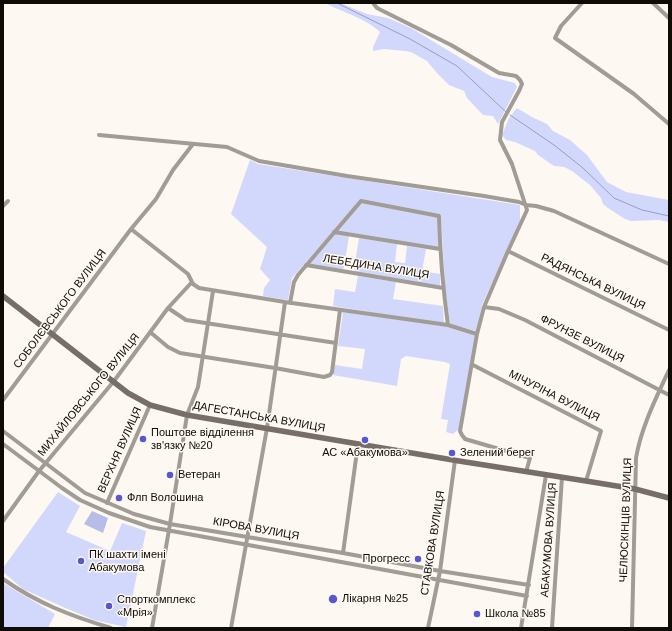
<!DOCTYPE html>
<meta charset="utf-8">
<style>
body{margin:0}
#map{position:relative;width:672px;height:631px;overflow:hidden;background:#fdf8f2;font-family:Helvetica,sans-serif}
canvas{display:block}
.frame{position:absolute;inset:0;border:4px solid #0f0b07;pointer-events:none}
</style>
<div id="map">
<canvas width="672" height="631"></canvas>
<div class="frame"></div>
</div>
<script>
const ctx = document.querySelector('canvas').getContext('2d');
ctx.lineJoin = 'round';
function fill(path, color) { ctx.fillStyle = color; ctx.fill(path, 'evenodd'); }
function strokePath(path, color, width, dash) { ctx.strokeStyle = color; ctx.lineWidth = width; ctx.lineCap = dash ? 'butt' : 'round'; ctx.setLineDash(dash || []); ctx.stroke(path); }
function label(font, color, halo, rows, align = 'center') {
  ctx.font = font + ' Helvetica,sans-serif'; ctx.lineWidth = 3; ctx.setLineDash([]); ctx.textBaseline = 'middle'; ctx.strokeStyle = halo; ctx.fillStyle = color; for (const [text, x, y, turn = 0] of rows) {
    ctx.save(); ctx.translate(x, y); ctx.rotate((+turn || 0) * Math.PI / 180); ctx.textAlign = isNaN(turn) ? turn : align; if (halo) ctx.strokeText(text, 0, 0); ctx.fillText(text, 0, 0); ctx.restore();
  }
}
const green = new Path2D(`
 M 325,3 L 340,3 L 367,14 L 388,18 L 411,28 L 492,77 L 515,83 L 517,87 L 498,124 L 493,116 L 483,115 L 467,98 L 464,91 L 449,85 L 437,73 L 427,61 L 411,52 L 405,51 L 384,49 L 373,51 L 373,47 L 380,32 C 367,19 342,12 325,3 Z
 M 517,108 L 532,117 L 547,124 L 553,131 L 570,140 L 587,155 L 607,182 L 626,192 L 669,200 L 669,222 L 659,220 L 631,221 L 625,219 L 608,208 L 603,204 L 601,198 L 590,185 L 572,171 L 564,167 L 554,166 L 538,155 L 535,151 L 515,142 L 506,140 L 502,135 L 509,118 Z
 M 250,160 L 258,164 L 520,205 L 520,221 L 482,305 L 476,331 L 450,324 L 445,287 L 441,215 L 361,200 L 292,278 L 288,300 L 263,296 L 264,288 L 270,280 L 260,269 L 267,247 L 231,214 Z
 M 361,203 L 438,217 L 439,248 L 336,231 Z
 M 334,233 L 349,236 L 344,268 L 342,269 L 308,264 Z
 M 359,238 L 397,244 L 395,262 L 405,263 L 407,246 L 426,249 L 422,271 L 440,274 L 440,286 L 356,272 L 354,269 Z
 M 358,276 L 396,282 L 393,299 L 443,306 L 444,322 L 442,324 L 333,306 L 335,289 L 355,292 Z
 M 343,312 L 446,326 L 476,335 L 459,429 L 453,434 L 446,432 L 448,420 L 441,419 L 450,364 L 445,362 L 406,356 L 401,359 L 397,386 L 333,375 L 334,366 L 335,365 L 362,369 L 365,349 L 338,346 Z
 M 58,492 L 80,506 L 66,532 L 110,551 L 122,523 L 146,531 L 126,627 L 94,620 L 63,607 L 23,589 L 3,572 L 3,568 Z
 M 3,583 L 55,614 L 48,628 L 3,628 Z`);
const forest = new Path2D(`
 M 92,511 L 108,518 L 103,533 L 84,524 Z`);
const stream = new Path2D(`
 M 337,3 L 410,39 L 457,66 L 506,112
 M 510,115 L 554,145 L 583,168 L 614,198 L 642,210 L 669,216`);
const street = new Path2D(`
 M 373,3 L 377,8 L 451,45 L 499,73 L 516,76 L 520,80 L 522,84 L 519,91 L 502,122 L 500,140 L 512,164 L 527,210 L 508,251 L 484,307 L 477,334 L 460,431 L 462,435 L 465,439 L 530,458 L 526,472
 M 582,3 L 561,26 L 555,38 L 634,94 L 669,124
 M 653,3 L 669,18
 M 99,135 L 227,147 L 259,161 L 347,176 L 484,196 L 519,202 L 526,205 L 536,206 L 554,211 L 669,264
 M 3,206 L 8,201
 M 131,229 L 188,274 L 193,284 L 199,288 L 285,302
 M 334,232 L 440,249
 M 508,251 L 669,330
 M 306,265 L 443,288
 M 290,303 L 294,282 L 298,275 L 361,201 L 439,216 C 440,253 443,289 448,325
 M 484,307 L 499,309 L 525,320 L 669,395
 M 168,308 L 186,320 L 336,343
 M 150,332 L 168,347 L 180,353 L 275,368 L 324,377 L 330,375 L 332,372 L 340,310
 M 473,365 L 601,431 L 586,481
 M 3,400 L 131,229 L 156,199 L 173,170 L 193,144
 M 3,431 L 85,493 L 134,514 L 170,524 L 343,553 L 440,571 L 529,585
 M 3,444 L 62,488 L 80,500 L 109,513 L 150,527 L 527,596
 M 107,503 L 150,405
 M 3,521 L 39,471 L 114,381 L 168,308 L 192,282
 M 343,553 L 358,444
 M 3,579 C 37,603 71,616 111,628
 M 152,628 L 170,524 L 187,415 L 198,387 L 213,291
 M 231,628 L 267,428 L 285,302 L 448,325 L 477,334
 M 428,628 L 440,571 L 455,460
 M 521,628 L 546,475
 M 552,628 L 562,477
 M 632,628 L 636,458 C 641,428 656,398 669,370`);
const secondary = new Path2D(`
 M 3,296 L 128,393 L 150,405 L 187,415 L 459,461 L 586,481 L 635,489 L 669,498`);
const markers = [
 [143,439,4,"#5758d0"],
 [365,440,4,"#5758d0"],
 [452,453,4,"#5758d0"],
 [170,475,4,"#5758d0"],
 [119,498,4,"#5758d0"],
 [418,559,4,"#5758d0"],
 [81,561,4,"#5758d0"],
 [333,599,5,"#5758d0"],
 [109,606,4,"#5758d0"],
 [477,614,4,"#5758d0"]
];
const streetNames = [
 ["ЛЕБЕДИНА ВУЛИЦЯ",376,267,9],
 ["РАДЯНСЬКА ВУЛИЦЯ",593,282,26],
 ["СОБОЛЄВСЬКОГО ВУЛИЦЯ",60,309,-53],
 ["ФРУНЗЕ ВУЛИЦЯ",582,339,27],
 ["МИХАЙЛОВСЬКОГО ВУЛИЦЯ",89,395,-51],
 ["МІЧУРІНА ВУЛИЦЯ",554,396,27],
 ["ДАГЕСТАНСЬКА ВУЛИЦЯ",259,417,10],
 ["ВЕРХНЯ ВУЛИЦЯ",120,450,-66],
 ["ЧЕЛЮСКІНЦІВ ВУЛИЦЯ",626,520,-88],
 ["КІРОВА ВУЛИЦЯ",256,529,10],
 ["АБАКУМОВА ВУЛИЦЯ",549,540,-86],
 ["СТАВКОВА ВУЛИЦЯ",433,543,-81]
];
const poiNames = [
 ["Поштове відділення",151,433],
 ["зв'язку №20",151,446],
 ["АС «Абакумова»",365,453,"center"],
 ["Зелений берег",460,453],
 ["Ветеран",178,475],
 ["Флп Волошина",127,498],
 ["ПК шахти імені",89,555],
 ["Абакумова",89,568],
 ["Прогресс",410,559,"right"],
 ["Лікарня №25",342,599],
 ["Спорткомплекс",117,600],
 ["«Мрія»",117,613],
 ["Школа №85",485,614]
];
fill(green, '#d2d8fc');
fill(forest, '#b7bde6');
strokePath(stream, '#969cc4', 1);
strokePath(street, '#a19c95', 4);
strokePath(secondary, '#776f67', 5.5);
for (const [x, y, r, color] of markers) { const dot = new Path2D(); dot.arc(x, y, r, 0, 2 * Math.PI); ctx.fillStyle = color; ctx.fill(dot); strokePath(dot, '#fdf8f2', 1.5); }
label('11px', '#0f0b07', '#fdf8f2', streetNames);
label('11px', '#0f0b07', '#fdf8f2', poiNames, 'left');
</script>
